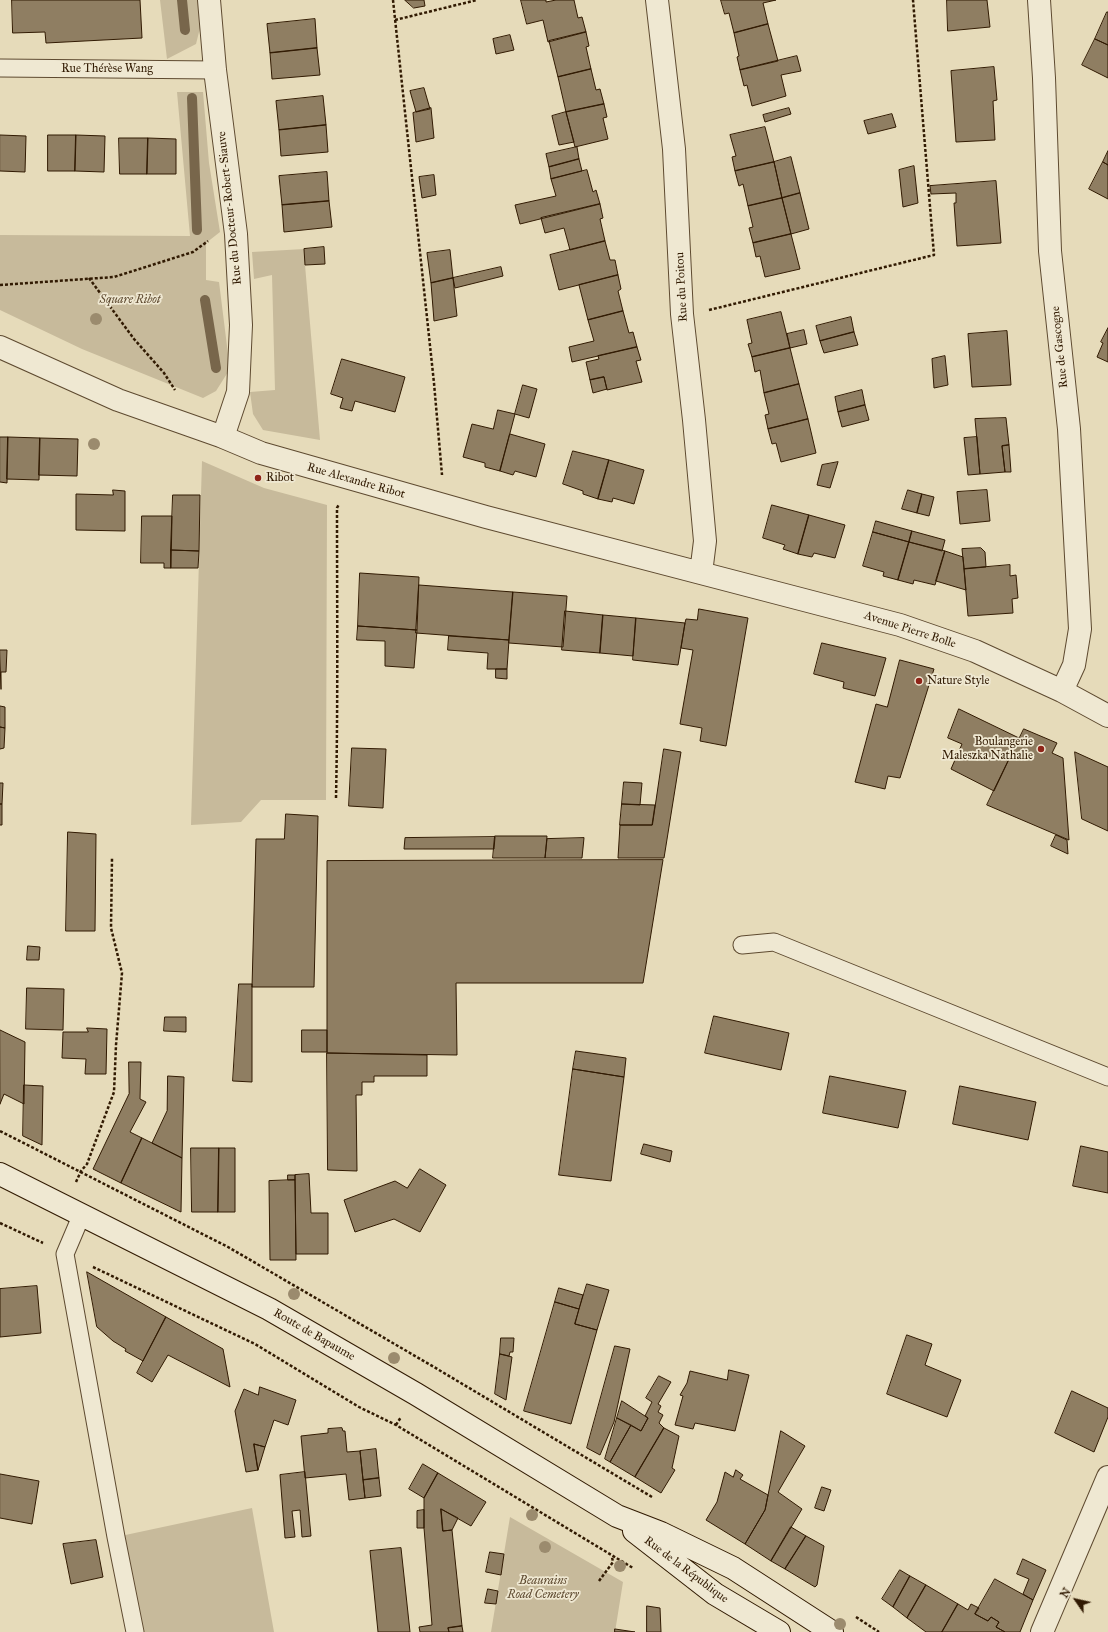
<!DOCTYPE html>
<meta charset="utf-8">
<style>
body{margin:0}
#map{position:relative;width:1108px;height:1632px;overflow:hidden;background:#e6dbba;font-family:"IM FELL Great Primer",serif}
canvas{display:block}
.north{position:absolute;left:1056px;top:1580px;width:40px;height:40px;-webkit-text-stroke:3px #efe8d2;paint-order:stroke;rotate:304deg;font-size:11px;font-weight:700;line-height:16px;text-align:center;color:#311a02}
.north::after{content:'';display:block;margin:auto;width:14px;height:18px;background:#311a02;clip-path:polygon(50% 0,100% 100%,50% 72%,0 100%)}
</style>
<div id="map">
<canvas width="1108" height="1632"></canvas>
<div class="north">N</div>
</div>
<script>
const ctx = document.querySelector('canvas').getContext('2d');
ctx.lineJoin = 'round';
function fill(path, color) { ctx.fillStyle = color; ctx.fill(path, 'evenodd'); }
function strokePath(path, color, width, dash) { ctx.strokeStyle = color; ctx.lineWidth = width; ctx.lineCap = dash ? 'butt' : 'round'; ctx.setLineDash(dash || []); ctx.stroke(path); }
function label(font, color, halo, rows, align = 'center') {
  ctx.font = font + ' "IM FELL Great Primer",serif'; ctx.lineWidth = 3.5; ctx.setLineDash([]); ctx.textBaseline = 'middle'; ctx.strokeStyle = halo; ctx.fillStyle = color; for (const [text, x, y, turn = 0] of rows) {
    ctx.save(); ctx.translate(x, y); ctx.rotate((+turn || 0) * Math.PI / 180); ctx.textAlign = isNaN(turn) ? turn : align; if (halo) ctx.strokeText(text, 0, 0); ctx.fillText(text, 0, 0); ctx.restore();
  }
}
const green = new Path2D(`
 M 160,0 L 202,0 L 203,16 L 196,44 L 167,59 Z
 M 177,92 L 203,92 L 209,163 L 220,232 L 206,243 L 206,280 L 219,282 L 228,354 L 228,372 L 216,391 L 203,398 L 82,349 L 0,310 L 0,235 L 190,236 Z
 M 304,249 L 305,265 L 320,440 L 263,430 L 253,414 L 250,392 L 275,390 L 272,275 L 254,279 L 252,252 Z
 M 202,461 L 264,488 L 327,505 L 326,800 L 261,800 L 241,822 L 191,825 Z
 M 252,1508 L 274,1632 L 135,1632 L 116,1537 Z
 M 510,1517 L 623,1582 L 615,1632 L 491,1632 Z`);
const stream = new Path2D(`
 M 182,0 L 185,30
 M 192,98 L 197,230
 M 205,300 L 216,368`);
const building = new Path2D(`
 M 12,0 L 140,0 L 142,38 L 46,43 L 45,32 L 13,33 Z
 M 405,0 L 424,0 L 425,6 L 414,8 Z
 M 521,0 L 546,0 L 546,2 L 556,0 L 574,0 L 578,18 L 582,17 L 586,32 L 548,42 L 543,20 L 527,24 Z
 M 721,0 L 776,0 L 763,3 L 768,24 L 734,33 L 729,13 L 725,14 Z
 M 947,0 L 987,0 L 990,27 L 948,31 Z
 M 1107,12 L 1108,12 L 1108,45 L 1095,39 Z
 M 315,19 L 317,48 L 270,53 L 267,24 Z
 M 768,24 L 778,61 L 740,70 L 737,57 L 739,56 L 734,33 Z
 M 586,32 L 589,46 L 586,47 L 591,69 L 558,77 L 549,41 Z
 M 510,35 L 514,50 L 496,54 L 493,39 Z
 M 1095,39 L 1108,45 L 1108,78 L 1082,65 Z
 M 317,48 L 320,75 L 272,79 L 270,53 Z
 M 797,56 L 801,71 L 781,75 L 786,96 L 752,106 L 747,85 L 744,86 L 740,70 Z
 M 994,67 L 997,100 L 993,101 L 995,140 L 956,142 L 951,71 Z
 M 591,69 L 596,90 L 600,89 L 604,104 L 566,112 L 558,77 Z
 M 424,88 L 430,109 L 416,112 L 410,91 Z
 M 323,96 L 326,125 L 279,130 L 276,101 Z
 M 604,104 L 607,117 L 603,118 L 608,139 L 575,147 L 566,112 Z
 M 431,108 L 434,138 L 416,142 L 413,113 Z
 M 789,108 L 791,114 L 765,122 L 763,115 Z
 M 566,112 L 574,142 L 559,145 L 552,116 Z
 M 892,114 L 896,127 L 868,134 L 864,121 Z
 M 326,125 L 328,152 L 281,156 L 279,130 Z
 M 765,127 L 774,162 L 735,171 L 732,157 L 736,156 L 730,135 Z
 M 0,135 L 26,136 L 25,172 L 0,171 Z
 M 48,135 L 76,135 L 75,171 L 48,171 Z
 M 76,135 L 105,136 L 104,172 L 75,171 Z
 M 119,138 L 148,138 L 147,174 L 120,174 Z
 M 148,138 L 176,139 L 176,174 L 147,174 Z
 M 577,147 L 579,159 L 549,167 L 546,154 Z
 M 1108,151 L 1108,165 L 1103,162 Z
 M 791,157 L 800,193 L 782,198 L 774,162 Z
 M 579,159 L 582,171 L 551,179 L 549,167 Z
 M 774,162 L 782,198 L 748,206 L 743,184 L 739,186 L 735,171 Z
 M 1103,162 L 1108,165 L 1108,199 L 1089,189 Z
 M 914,166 L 918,203 L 903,207 L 899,170 Z
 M 587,170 L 593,192 L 596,190 L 600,204 L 520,224 L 515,205 L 556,196 L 551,179 Z
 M 327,172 L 329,201 L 282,205 L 279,176 Z
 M 434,175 L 436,195 L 422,198 L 419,177 Z
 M 996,181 L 1001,243 L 957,246 L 954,203 L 956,203 L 956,193 L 931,194 L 930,186 Z
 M 800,193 L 809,229 L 791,234 L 782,198 Z
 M 782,198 L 791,234 L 753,243 L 749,228 L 753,227 L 748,206 Z
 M 329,201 L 332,227 L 284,232 L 282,205 Z
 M 600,204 L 603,218 L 600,219 L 605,241 L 570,250 L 564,228 L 545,233 L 541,218 Z
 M 791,234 L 800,269 L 765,277 L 760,256 L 756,257 L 753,243 Z
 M 605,241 L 610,260 L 615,260 L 618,275 L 559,290 L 550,255 Z
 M 324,247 L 325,264 L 305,265 L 304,249 Z
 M 450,250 L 453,278 L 431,283 L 427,253 Z
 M 501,267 L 503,276 L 455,288 L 453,278 Z
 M 618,275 L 621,289 L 618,291 L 623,311 L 588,320 L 579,285 Z
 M 453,278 L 457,316 L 434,321 L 431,283 Z
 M 623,311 L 629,333 L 633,332 L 637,347 L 572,362 L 569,347 L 594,341 L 588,320 Z
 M 781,312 L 790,348 L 752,357 L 748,344 L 752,343 L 747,320 Z
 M 851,317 L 854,332 L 820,341 L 816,326 Z
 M 1108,328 L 1108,362 L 1097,357 L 1103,343 L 1101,342 Z
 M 804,330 L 807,344 L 790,348 L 787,334 Z
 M 1007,331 L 1011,385 L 972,387 L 968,334 Z
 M 854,332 L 858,345 L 824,353 L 820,341 Z
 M 637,347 L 641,360 L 636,361 L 642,382 L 607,390 L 604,377 L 590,380 L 586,362 L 599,359 L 598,356 Z
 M 790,348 L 799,384 L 764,393 L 760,370 L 755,372 L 752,357 Z
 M 945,356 L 948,385 L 934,388 L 932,359 Z
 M 342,359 L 405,377 L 395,412 L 355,401 L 352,411 L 340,408 L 343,398 L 331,394 Z
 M 604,377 L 607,389 L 593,393 L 590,380 Z
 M 799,384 L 808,419 L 768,429 L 765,415 L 769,414 L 764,393 Z
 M 523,385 L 537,389 L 529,418 L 515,414 Z
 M 862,390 L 865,405 L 838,412 L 835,397 Z
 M 865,405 L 869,420 L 842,427 L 838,412 Z
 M 498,410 L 515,414 L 500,471 L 485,467 L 485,463 L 463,457 L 472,424 L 493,429 Z
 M 1006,418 L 1009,445 L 1002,446 L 1005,472 L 980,474 L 975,419 Z
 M 808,419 L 816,453 L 781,462 L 776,443 L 772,444 L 768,429 Z
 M 510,434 L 545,444 L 536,477 L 515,471 L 513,475 L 500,471 Z
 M 0,437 L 8,437 L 7,483 L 0,482 Z
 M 8,437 L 40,438 L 39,480 L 7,479 Z
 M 977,437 L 980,474 L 968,475 L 964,438 Z
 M 40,438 L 78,439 L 77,476 L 39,475 Z
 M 1009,445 L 1011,472 L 1005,472 L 1002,446 Z
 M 573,451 L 609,460 L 598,499 L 583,494 L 583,491 L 563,484 Z
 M 609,460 L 644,470 L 634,504 L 613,498 L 612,502 L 598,499 Z
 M 838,462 L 830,488 L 817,485 L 822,465 Z
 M 113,490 L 125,491 L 125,531 L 76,530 L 76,494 L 113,495 Z
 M 908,490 L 922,494 L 917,513 L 902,509 Z
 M 987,490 L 990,521 L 960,524 L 957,492 Z
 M 922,494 L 934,497 L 929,516 L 917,513 Z
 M 173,495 L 200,495 L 199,551 L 171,550 Z
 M 772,505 L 809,515 L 798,554 L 783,549 L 785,545 L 763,538 Z
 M 809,515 L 845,525 L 835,558 L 814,553 L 812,557 L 798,554 Z
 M 142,516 L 172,516 L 171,568 L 164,568 L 164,563 L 141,563 Z
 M 876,521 L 912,531 L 909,542 L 873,532 Z
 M 912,531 L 945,540 L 942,551 L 909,542 Z
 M 873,532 L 909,542 L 898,580 L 883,576 L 884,572 L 863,566 Z
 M 909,542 L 945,551 L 935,585 L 914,580 L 913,584 L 898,580 Z
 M 981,548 L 985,552 L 986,567 L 964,569 L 962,549 Z
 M 171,550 L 199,551 L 198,568 L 171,568 Z
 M 945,551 L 963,557 L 966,590 L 936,581 Z
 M 1010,565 L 1010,576 L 1016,575 L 1018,598 L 1012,599 L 1013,613 L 968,616 L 964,569 Z
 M 360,573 L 419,577 L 417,630 L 358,626 Z
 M 419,585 L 513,592 L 509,640 L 416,633 Z
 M 513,592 L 567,596 L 563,647 L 509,643 Z
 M 699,609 L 748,618 L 726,746 L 700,741 L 702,728 L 680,724 L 693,650 L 681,648 L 685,623 L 686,619 L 697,620 Z
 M 565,611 L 603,615 L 600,653 L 562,650 Z
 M 603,615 L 636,618 L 633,656 L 600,653 Z
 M 636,618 L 685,623 L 678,665 L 633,660 Z
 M 358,626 L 417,630 L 414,668 L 385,666 L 385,641 L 357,640 Z
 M 449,636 L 509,640 L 507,669 L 487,669 L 488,653 L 448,650 Z
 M 822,643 L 886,658 L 875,696 L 843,688 L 844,682 L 814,674 Z
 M 0,650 L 7,650 L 6,672 L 1,672 L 1,689 Z
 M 900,660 L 934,669 L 900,778 L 888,776 L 885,789 L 855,782 L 876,704 L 887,707 Z
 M 496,669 L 507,669 L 507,679 L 496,678 Z
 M 0,706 L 5,707 L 5,728 L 0,727 Z
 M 959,709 L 1019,738 L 994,791 L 951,769 L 962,744 L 948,738 Z
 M 0,727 L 5,728 L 4,748 L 0,749 Z
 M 1024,729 L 1057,743 L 1052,753 L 1063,758 L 1069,840 L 987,805 Z
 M 352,748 L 386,749 L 383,808 L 349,806 Z
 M 664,749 L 681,752 L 664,858 L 618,858 L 620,825 L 652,825 Z
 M 1075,752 L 1108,767 L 1108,831 L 1082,819 Z
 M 624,782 L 642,783 L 640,805 L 622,804 Z
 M 0,783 L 3,783 L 2,804 L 0,804 Z
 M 0,804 L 2,804 L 2,825 L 0,825 Z
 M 622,804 L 655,805 L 652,825 L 620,825 Z
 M 286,814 L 318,816 L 314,987 L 252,987 L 256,839 L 284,839 Z
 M 68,832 L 96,834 L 95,931 L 66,931 Z
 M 1056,835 L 1067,840 L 1068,854 L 1051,846 Z
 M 495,836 L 547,836 L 545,858 L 493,858 Z
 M 495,837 L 494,849 L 404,849 L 405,838 Z
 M 584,838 L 582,858 L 545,858 L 547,839 Z
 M 663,860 L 643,983 L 456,983 L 457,1055 L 327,1053 L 327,861 Z
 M 28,946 L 40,947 L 39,960 L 27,960 Z
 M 239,984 L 252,984 L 252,1082 L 233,1081 Z
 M 27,988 L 64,989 L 63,1030 L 26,1029 Z
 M 714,1016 L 789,1033 L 781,1070 L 705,1053 Z
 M 165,1017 L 186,1017 L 186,1032 L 164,1031 Z
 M 87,1028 L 107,1029 L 106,1074 L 85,1074 L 86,1059 L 62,1058 L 63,1032 L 88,1032 Z
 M 0,1030 L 25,1042 L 24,1104 L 4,1094 L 0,1104 Z
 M 302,1030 L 327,1030 L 327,1052 L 302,1052 Z
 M 576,1051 L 626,1058 L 624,1077 L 573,1069 Z
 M 327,1053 L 427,1055 L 427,1076 L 374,1076 L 374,1082 L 362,1082 L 362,1095 L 356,1095 L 357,1171 L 328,1170 Z
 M 129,1062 L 141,1062 L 140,1099 L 146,1102 L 130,1132 L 142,1138 L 121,1183 L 93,1169 L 129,1094 Z
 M 573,1069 L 624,1077 L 611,1181 L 559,1175 Z
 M 168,1076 L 184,1077 L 182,1158 L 152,1143 L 167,1111 Z
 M 830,1076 L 906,1091 L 898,1128 L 823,1113 Z
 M 24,1085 L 43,1086 L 42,1145 L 23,1136 Z
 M 960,1086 L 1036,1102 L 1028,1140 L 953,1124 Z
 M 142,1138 L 182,1158 L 181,1212 L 121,1183 Z
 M 644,1144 L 672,1151 L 670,1162 L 641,1154 Z
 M 1081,1146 L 1108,1152 L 1108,1193 L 1073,1186 Z
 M 191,1148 L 219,1148 L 218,1212 L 192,1212 Z
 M 219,1148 L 235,1148 L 235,1212 L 218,1212 Z
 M 420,1169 L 446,1185 L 420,1232 L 394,1219 L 355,1232 L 344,1200 L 395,1181 L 407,1188 Z
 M 309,1174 L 311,1213 L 328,1213 L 328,1254 L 296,1254 L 295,1175 Z
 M 288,1175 L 295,1175 L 295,1180 L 288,1180 Z
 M 295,1180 L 296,1260 L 270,1260 L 269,1181 Z
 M 87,1272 L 166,1317 L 143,1361 L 125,1351 L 126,1349 L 113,1341 L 97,1327 Z
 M 587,1284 L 609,1290 L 597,1330 L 575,1324 Z
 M 37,1286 L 41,1333 L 0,1337 L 0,1289 Z
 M 559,1288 L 583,1295 L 579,1309 L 555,1302 Z
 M 555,1302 L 579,1309 L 575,1324 L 597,1330 L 571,1424 L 524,1411 Z
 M 166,1317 L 223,1349 L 230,1387 L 168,1355 L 152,1382 L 137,1373 Z
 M 907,1335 L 932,1344 L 925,1365 L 961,1380 L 947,1417 L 887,1394 Z
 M 501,1338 L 514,1338 L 513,1352 L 510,1352 L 509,1356 L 500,1354 Z
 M 615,1346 L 630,1349 L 614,1422 L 600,1455 L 587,1448 Z
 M 500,1354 L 512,1357 L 506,1400 L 495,1394 Z
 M 729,1370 L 749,1375 L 735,1431 L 695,1423 L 693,1429 L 675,1425 L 683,1396 L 680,1395 L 687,1383 L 690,1371 L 727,1380 Z
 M 659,1376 L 671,1382 L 658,1404 L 661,1406 L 658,1412 L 663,1415 L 659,1423 L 664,1428 L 635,1477 L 610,1462 L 631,1425 L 641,1431 L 648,1418 L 645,1416 L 652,1402 L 646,1398 Z
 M 260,1387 L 296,1400 L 288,1425 L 274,1420 L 265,1447 L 254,1444 L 258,1470 L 246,1472 L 235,1411 L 244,1389 L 258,1395 Z
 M 1072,1391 L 1108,1408 L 1108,1417 L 1094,1452 L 1055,1433 Z
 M 622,1401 L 648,1418 L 641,1431 L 617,1418 Z
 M 617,1418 L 631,1425 L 610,1462 L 605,1459 Z
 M 342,1428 L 343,1431 L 345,1431 L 347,1452 L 360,1451 L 365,1498 L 349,1500 L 346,1474 L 305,1478 L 301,1436 L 328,1433 L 328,1429 Z
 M 664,1428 L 679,1436 L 672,1468 L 675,1470 L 661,1493 L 635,1477 Z
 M 781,1431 L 805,1446 L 778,1492 L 802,1509 L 771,1561 L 745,1544 L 765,1510 Z
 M 254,1444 L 265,1447 L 258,1470 Z
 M 376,1449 L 379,1478 L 363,1480 L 360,1451 Z
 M 423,1464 L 438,1473 L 424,1498 L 409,1489 Z
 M 736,1470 L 743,1475 L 740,1479 L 768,1495 L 765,1510 L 745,1544 L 706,1520 L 717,1502 L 725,1472 L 733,1477 Z
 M 305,1472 L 311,1536 L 302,1537 L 300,1510 L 292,1511 L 295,1537 L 285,1538 L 280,1475 Z
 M 438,1473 L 486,1502 L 471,1526 L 441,1509 L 443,1531 L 452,1530 L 462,1626 L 448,1628 L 449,1632 L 420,1632 L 419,1627 L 432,1625 L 424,1528 L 424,1498 Z
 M 0,1474 L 39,1481 L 32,1524 L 0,1518 Z
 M 379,1478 L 381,1496 L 365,1498 L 363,1480 Z
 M 822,1487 L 831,1490 L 824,1511 L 815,1508 Z
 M 441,1509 L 458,1518 L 452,1530 L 443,1531 Z
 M 424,1510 L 424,1528 L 417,1528 L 417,1511 Z
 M 791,1527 L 806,1536 L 785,1569 L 771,1561 Z
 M 806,1536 L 824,1546 L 817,1585 L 815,1587 L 785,1569 Z
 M 96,1540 L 103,1577 L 71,1584 L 63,1544 Z
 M 401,1548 L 410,1632 L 378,1632 L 370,1551 Z
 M 490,1552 L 504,1554 L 501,1575 L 486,1572 Z
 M 1023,1559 L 1046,1570 L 1033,1600 L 1023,1594 L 1029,1579 L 1017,1574 Z
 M 900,1570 L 910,1576 L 893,1607 L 882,1599 Z
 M 910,1576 L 926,1585 L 907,1618 L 893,1607 Z
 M 995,1579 L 1033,1600 L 1020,1632 L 1005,1632 L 996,1627 L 999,1622 L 991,1617 L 988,1621 L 975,1614 Z
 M 926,1585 L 958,1604 L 942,1632 L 926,1632 L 907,1618 Z
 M 488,1589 L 498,1591 L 496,1604 L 485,1603 Z
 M 958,1604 L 968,1610 L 971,1604 L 979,1608 L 975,1614 L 988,1621 L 991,1617 L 999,1622 L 996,1627 L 1005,1632 L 942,1632 Z
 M 647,1606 L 660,1608 L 661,1632 L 647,1632 Z
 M 462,1626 L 463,1632 L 449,1632 L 448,1628 Z
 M 615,1629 L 635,1632 L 615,1632 Z`);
const path = new Path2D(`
 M 393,0 L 434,383 L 442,475
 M 395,20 L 477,0
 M 89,278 L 134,339 L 164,373 L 175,390
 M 0,285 L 114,277 L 193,252 L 208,241
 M 709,310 L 934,255 L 913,0
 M 336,798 C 338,701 337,605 337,508 L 339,504
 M 0,1131 L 228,1247 L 434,1367 L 652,1497
 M 76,1182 L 81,1171 L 87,1164 L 114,1092 L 116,1045 L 122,973 L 111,928 L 112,858
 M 0,1223 L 43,1243
 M 93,1267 L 255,1344 L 359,1407 L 396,1425 L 633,1568
 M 396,1425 L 401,1417
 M 599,1581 L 613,1562 L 612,1557
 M 856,1617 L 879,1632`);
const lane = new Path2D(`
 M 0,68 L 215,70
 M 742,945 L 774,942 L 1108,1077
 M 82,1214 L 65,1254 L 116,1537 L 135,1632`);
const street = new Path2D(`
 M 209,0 L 215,70 L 236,234 L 241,325 L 238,392 L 223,437
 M 657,0 L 674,149 L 682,314 L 694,420 L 705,541 L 701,573
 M 1039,0 L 1044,78 L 1050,251 L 1069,429 L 1080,629 L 1074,665 L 1062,691
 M 0,347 L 118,400 L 223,437 L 261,453 L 486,517 L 900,625 L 975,651 L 1062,691 L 1108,716
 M 1042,1632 L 1108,1477`);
const secondary = new Path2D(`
 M 0,1174 L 269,1309 L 416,1394 L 617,1516 L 661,1533 L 733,1568 L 832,1632
 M 634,1531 L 715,1594 L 779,1632`);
const trees = [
 [96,319],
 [94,444],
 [294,1294],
 [394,1358],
 [532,1515],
 [545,1547],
 [620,1566],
 [840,1624]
];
const markers = [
 [258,478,4,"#8f2418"],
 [919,681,4,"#8f2418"],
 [1041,749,4,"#8f2418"]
];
const streetNames = [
 ["Rue Thérèse Wang",107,69],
 ["Rue du Docteur-Robert-Siauve",230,208,-96],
 ["Rue du Poitou",682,287,-93],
 ["Rue de Gascogne",1060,347,-96],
 ["Rue Alexandre Ribot",356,481,16],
 ["Avenue Pierre Bolle",910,630,18],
 ["Route de Bapaume",314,1335,30],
 ["Rue de la République",686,1570,37]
];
const parkNames = [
 ["Square Ribot",130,300],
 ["Beaurains",543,1581],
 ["Road Cemetery",543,1595]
];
const poiNames = [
 ["Ribot",266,478],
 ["Nature Style",927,681],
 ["Boulangerie",1033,742,"right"],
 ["Maleszka Nathalie",1033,756,"right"]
];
fill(green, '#c7ba9b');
strokePath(stream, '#78664b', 10);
fill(building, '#8f7e62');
strokePath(building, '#311a02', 1);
strokePath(lane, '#5e4a30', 19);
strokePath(street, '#5e4a30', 24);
strokePath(secondary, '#311a02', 24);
strokePath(path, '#311a02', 2.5, [3, 2]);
strokePath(lane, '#efe8d2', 17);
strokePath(street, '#efe8d2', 22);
strokePath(secondary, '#efe8d2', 22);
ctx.fillStyle = '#9b8b6e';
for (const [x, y] of trees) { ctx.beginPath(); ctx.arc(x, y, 6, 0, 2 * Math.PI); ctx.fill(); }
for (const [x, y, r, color] of markers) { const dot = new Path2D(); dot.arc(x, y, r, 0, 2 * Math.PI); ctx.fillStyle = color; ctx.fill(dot); strokePath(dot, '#efe8d2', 1.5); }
label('12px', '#311a02', '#efe8d2', streetNames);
label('italic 12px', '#5e4a30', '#efe8d2', parkNames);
label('12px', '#311a02', '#efe8d2', poiNames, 'left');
</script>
